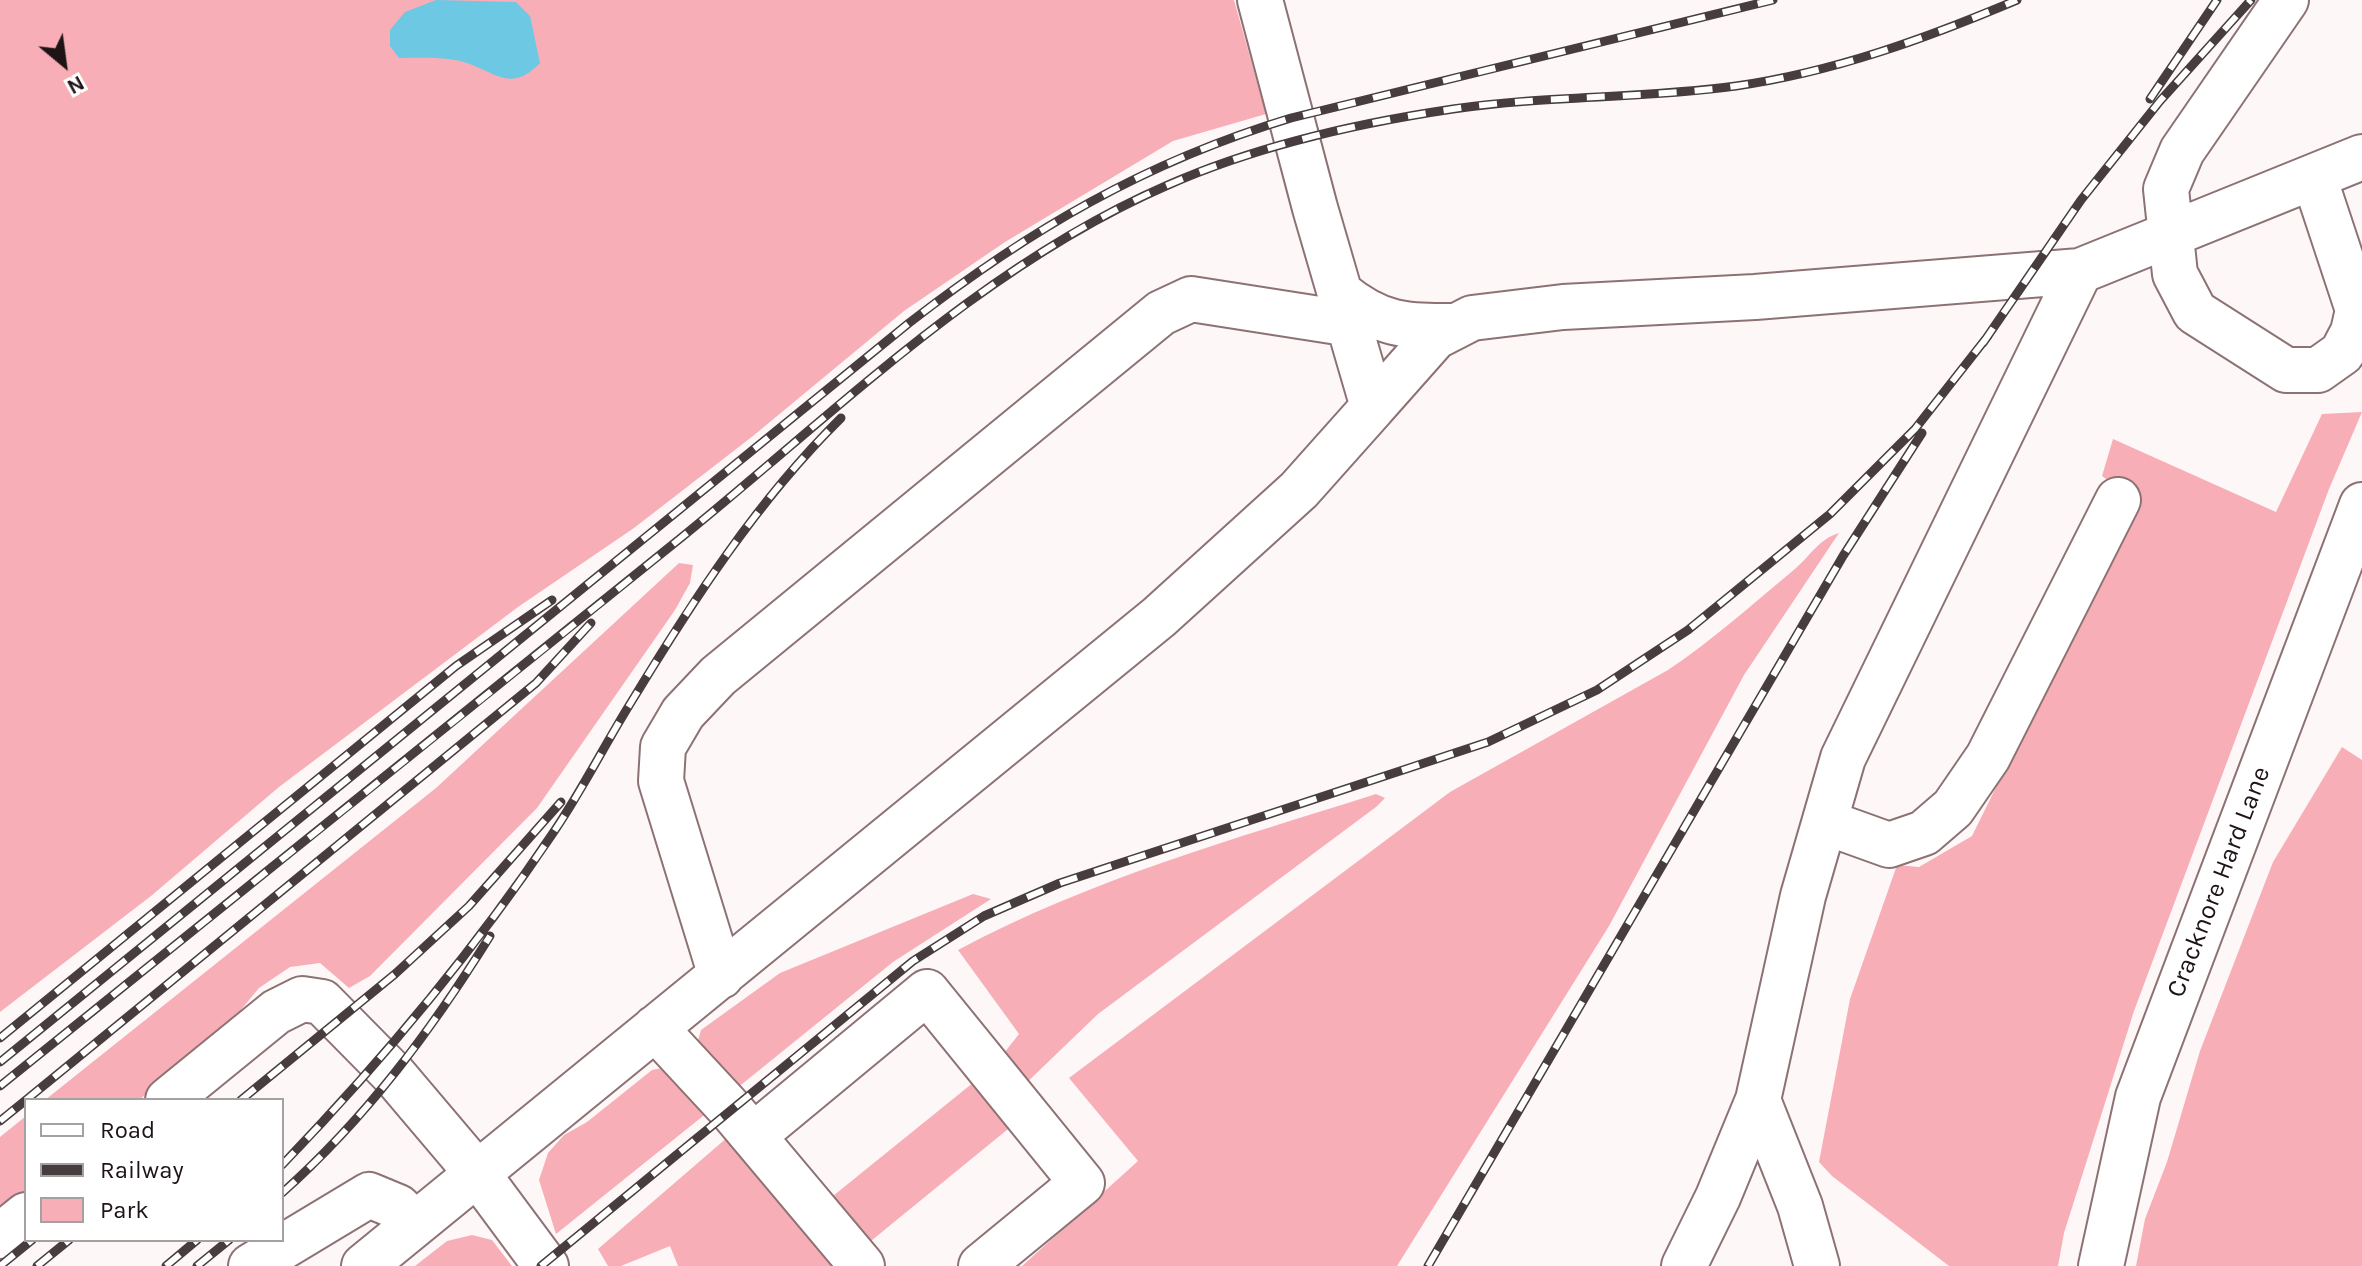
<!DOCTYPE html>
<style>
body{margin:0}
#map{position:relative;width:2362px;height:1266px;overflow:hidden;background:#fef7f8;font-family:Karla,sans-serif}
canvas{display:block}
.legend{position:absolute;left:24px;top:1098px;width:260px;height:144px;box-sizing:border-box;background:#fff;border:2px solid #a5a1a1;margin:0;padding:10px 14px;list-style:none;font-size:24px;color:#1f1415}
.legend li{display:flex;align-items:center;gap:16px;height:40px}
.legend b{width:40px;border:2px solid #a5a1a1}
.north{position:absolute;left:24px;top:24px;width:80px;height:80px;-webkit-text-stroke:6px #fff;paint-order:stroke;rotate:151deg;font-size:22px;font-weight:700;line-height:32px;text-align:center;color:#1f1415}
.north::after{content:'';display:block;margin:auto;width:28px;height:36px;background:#1f1415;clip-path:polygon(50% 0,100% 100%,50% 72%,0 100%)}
</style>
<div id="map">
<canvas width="2362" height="1266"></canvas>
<ul class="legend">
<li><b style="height:10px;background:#fff"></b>Road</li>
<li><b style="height:10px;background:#473d3e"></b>Railway</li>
<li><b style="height:22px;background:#f8aeb6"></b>Park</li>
</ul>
<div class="north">N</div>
</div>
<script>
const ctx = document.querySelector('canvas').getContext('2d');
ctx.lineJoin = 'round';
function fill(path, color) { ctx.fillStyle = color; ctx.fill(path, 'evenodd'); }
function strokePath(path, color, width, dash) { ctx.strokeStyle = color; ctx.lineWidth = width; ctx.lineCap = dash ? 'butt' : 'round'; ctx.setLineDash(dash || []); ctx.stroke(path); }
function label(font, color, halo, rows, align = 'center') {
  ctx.font = font + ' Karla,sans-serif'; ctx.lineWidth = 6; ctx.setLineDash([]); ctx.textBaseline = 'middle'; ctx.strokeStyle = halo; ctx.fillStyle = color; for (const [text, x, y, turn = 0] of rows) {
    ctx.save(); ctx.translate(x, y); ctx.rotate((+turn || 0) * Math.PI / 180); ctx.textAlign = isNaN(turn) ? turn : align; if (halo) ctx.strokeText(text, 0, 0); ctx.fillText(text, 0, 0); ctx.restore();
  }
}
const green = new Path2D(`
 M 0,0 L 1234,0 L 1266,114 L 1173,141 L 1005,242 L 904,311 L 753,436 L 634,528 L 518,607 L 279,787 L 151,896 L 0,1012 Z
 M 2362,412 L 2329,489 L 2134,1011 L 2064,1233 L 2058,1266 L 1949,1266 L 1832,1176 L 1819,1162 L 1850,999 L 1897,865 L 1919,867 L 1972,836 L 2137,501 L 2102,476 L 2113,439 L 2276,512 L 2322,414 Z
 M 1839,533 L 1744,675 L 1609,926 L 1397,1266 L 1022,1266 L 1138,1161 L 1069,1078 L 1450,792 L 1668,670 C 1714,639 1754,603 1796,568 C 1811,555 1819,539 1839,533 Z
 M 679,563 L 693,565 L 690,583 L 675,610 L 537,808 L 370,976 L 349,988 L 320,963 L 290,967 L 259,988 L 226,1028 L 139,1100 L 45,1100 L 436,788 Z
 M 2342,747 L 2362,760 L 2362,1266 L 2136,1266 L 2145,1219 L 2167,1162 L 2200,1051 L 2273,862 Z
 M 1376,794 L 1385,798 L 1376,807 L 1098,1014 L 1020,1089 L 997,1062 L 1019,1034 L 958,950 C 1091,879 1234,839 1376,794 Z
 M 973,894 L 991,899 L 893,962 L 731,1093 L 695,1051 L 701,1030 L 780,973 Z
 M 667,1067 L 713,1108 L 556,1234 L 539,1180 L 548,1153 L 564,1135 L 587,1122 L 652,1070 Z
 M 974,1082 L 1013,1125 L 866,1245 L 828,1200 Z
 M 26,1116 L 26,1194 L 0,1216 L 0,1137 Z
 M 729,1136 L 832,1266 L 678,1266 L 670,1246 L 621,1266 L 608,1266 L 598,1249 Z
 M 472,1235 L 492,1240 L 512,1266 L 415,1266 L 447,1241 Z`);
const water = new Path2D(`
 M 436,0 L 516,2 L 530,16 L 540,63 C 508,97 491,66 455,60 C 437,57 418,58 399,58 L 390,46 L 390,30 L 405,12 Z`);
const minor = new Path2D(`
 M 2286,0 L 2182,151 L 2166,189 L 2175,274 L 2195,312 L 2286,370 L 2318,370 L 2342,353 L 2353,332 L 2358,310 L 2314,177
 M 1340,293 C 1379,325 1405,327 1454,326
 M 1373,407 L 1435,337 L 1472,318 L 1563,307 L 1755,297 L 2080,271
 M 1825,822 L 1889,845 L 1924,833 L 1953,808 L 1988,757 L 2118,500
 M 721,976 L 661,781 L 663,747 L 683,713 L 718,676 L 1161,313 L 1191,299 L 1351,324
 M 655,1028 L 731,1110 L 862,1266
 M 168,1100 L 276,1012 L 302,999 L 322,1002 L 394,1075 L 477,1173 L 546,1266
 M 1758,1100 L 1800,1206 L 1817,1266
 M 753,1136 L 927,992 L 1082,1183 L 981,1266
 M 0,1236 L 26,1215
 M 251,1266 L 369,1195 L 398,1207 L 415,1224
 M 364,1266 L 1159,617 L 1299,490 L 1373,407 L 1315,208 L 1260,0
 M 1684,1266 L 1718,1197 L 1758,1100 L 1803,896 L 1843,758 L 2080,271 L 2362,157
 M 2101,1266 L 2138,1097 L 2362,505`);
const rail = new Path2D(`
 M 2150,99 L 2217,0
 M 1983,343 L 2081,200 L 2160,101 L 2251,0
 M 0,1038 L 456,666 L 552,600
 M 0,1062 L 909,323 C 1029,230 1145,162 1291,118 L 1773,0
 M 0,1086 C 227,903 455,721 682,537 C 836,412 983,265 1168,185 C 1256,146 1358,123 1453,109 C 1547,95 1642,99 1736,86 C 1834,72 1927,38 2017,0
 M 26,1100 L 536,683 L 591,623
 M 241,1100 L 395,974 L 469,906 L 561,802
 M 0,1121 L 26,1100
 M 282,1165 C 380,1063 474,951 553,833 C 581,792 604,746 630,704 C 692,602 756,502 841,418
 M 282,1193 C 366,1118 431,1031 490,936
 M 0,1266 L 32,1240
 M 37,1266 L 69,1240
 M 166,1266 L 197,1240
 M 197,1266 L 229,1240
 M 541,1266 L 913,961 L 984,916 L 1060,883 L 1488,742 L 1597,690 L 1688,630 L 1830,514 L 1915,429 L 1988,336
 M 1428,1266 L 1843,556 L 1922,433`);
const streetNames = [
 ["Cracknore Hard Lane",2219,882,-69]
];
fill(green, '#f8aeb6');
fill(water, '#6dc8e3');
strokePath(minor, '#8d7274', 48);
strokePath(minor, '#fff', 44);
strokePath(rail, '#473d3e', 9);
strokePath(rail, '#fff', 6, [18]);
label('26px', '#1f1415', '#fff', streetNames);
</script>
